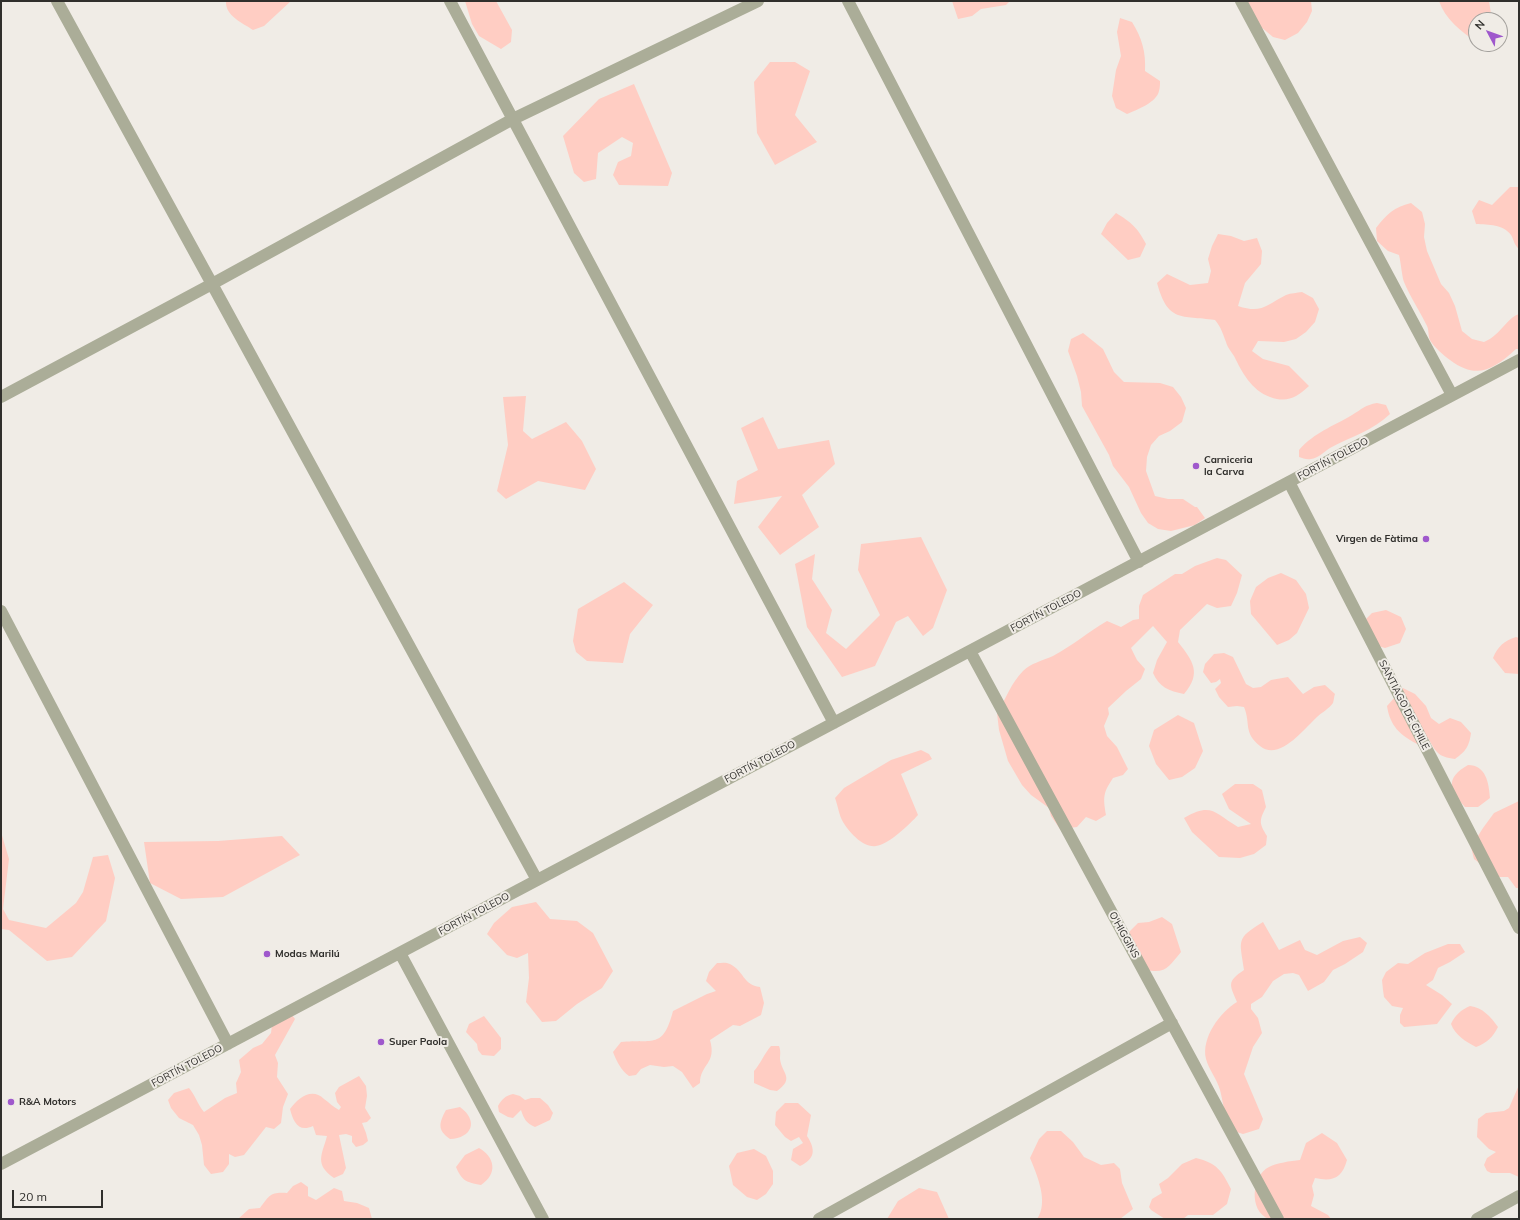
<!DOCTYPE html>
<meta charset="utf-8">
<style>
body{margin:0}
#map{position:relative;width:1520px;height:1220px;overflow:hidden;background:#f0ece6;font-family:Mulish,sans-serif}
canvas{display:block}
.frame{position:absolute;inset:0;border:2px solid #302f2c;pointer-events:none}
.north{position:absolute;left:1468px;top:12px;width:40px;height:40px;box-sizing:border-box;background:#f0ece6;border:1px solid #a3a09c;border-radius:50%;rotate:311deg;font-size:11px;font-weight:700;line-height:16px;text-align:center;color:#302f2c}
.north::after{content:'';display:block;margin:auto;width:14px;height:18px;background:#9f58cc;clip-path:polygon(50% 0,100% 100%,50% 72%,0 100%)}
.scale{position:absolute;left:12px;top:1190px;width:91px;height:18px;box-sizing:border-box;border:2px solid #302f2c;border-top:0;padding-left:5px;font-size:12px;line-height:14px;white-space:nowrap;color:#302f2c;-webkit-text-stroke:3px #f0ece6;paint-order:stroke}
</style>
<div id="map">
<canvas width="1520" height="1220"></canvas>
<div class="frame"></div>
<div class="north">N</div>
<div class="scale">20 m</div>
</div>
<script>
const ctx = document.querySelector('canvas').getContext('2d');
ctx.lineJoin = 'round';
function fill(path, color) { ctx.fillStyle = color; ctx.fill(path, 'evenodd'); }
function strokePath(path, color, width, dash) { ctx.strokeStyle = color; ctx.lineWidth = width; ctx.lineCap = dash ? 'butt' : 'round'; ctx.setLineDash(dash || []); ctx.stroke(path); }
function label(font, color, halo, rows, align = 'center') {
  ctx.font = font + ' Mulish,sans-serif'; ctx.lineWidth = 4; ctx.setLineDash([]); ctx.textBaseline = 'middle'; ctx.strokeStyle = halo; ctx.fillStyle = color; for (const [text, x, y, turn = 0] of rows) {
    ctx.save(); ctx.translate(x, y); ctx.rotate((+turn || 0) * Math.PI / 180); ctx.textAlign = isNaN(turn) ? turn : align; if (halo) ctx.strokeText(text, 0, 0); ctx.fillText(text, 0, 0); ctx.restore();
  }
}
const green = new Path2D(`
 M 226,1 L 291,1 L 264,26 L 253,30 C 243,23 225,16 226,1 Z
 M 465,1 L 496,1 L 512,30 L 511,42 L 501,49 L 479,36 L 472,24 Z
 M 952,1 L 1010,1 L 1006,5 L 981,9 L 972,16 L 958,19 Z
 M 1245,1 L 1311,1 L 1312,11 L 1307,22 L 1298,33 L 1285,40 L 1273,37 L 1255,22 Z
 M 1439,1 L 1489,1 L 1492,20 L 1476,20 L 1476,42 C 1461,31 1445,19 1439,1 Z
 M 1120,18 L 1132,22 C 1142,38 1146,52 1145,71 L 1160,81 C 1160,84 1160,88 1159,91 C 1157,102 1137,110 1127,114 L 1116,108 L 1112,96 L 1116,70 L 1121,56 L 1117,32 Z
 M 770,62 L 795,62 L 810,71 L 795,115 L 817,142 L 775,165 L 757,133 L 754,82 Z
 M 634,84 L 672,173 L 668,186 L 619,185 L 613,175 L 618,162 L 631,156 L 633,143 L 622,137 L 598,153 L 596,179 L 584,182 L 574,173 L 563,136 L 599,99 Z
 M 1510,187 L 1519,187 L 1519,249 C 1514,245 1514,240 1511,235 C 1503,224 1489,225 1476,224 L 1472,211 L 1479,200 L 1492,205 Z
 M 1411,203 L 1422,212 L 1425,224 L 1424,237 L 1427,251 L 1441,284 L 1449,293 L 1455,306 L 1462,331 L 1472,339 L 1484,342 C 1488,340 1492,338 1495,335 C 1503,329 1509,317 1519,314 L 1519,349 L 1516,349 C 1493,370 1477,380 1450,360 C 1443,355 1434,347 1430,340 C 1428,336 1429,330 1427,326 C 1420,311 1410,297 1404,282 C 1402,277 1401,263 1399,255 L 1388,251 L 1377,241 L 1376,228 C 1387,214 1394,207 1411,203 Z
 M 1116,213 C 1131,222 1138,228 1146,244 L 1140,257 L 1128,260 L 1101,234 L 1107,223 Z
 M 1218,234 L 1231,236 L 1244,241 L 1257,238 L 1262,251 L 1261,264 L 1245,283 L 1238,306 C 1262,314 1266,305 1286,295 C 1291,293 1297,293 1302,292 L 1313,298 L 1319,309 L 1315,322 L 1306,332 L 1296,339 L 1284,342 L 1258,341 L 1252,351 L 1263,359 L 1289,366 L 1309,386 C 1296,398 1287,403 1270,397 C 1251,390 1242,372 1234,356 C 1231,351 1227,347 1226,342 C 1222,332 1222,329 1215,320 C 1181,315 1168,323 1157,283 L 1167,274 L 1190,285 L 1208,283 L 1211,271 L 1208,259 L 1212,246 Z
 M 1083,333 L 1103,349 L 1114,372 L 1124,382 L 1160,383 L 1173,387 L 1181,397 L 1186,408 L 1182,422 L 1170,431 L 1159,436 L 1151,445 L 1147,457 L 1146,471 L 1155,496 L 1168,499 L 1183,499 L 1195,507 L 1197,507 L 1205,518 L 1195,525 L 1171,531 L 1158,529 L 1148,523 L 1141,513 L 1129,487 L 1113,466 L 1109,455 L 1082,406 L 1081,392 L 1077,376 L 1068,351 L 1071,339 Z
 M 526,396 L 523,431 L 532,439 L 566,422 L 582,441 L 596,469 L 585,490 L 538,481 L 506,499 L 497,491 L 508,445 L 503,397 Z
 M 1377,403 L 1386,405 L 1390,414 C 1374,430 1350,437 1330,448 C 1324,452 1318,458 1311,459 C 1306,460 1303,458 1299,457 L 1299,450 C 1315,432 1332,427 1352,415 C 1362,409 1365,405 1377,403 Z
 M 763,417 L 778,449 L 829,440 L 835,464 L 802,495 L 819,527 L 780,555 L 758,527 L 782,496 L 734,504 L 737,481 L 758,470 L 741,428 Z
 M 921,537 L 947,590 L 933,628 L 923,636 L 908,616 L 896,622 L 875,666 L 842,677 L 807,627 L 795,564 L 815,554 L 812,579 L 832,610 L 826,633 L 846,649 L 880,615 L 858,570 L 861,544 Z
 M 1217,558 L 1226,560 L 1242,575 L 1237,593 L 1231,606 L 1217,608 L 1207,604 L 1180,630 L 1178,642 C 1193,661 1202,673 1184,694 C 1169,691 1159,687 1153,673 L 1157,660 L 1167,642 L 1153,626 L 1131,648 L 1137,660 L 1145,669 L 1141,679 L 1126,691 L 1108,708 L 1109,714 L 1104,726 L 1107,736 L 1117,747 L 1128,769 L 1123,775 L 1113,778 C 1103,793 1103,797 1106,815 L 1096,821 L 1086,817 L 1077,827 L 1060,829 L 1051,816 L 1049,808 L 1031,795 L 1022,785 L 1008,761 L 999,730 L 997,713 C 1006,699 1011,683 1023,671 C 1031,663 1042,661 1053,656 C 1072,646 1088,632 1107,621 L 1121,627 L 1133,620 L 1139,619 L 1139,606 L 1143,595 L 1175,574 L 1182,574 L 1195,566 Z
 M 1281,573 L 1296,580 L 1306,594 L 1309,608 L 1297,633 L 1289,640 L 1277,645 L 1251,614 L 1250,601 L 1256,587 L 1268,578 Z
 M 624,582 L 653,605 L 630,634 L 623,663 L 587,661 L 576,652 L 573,641 L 578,609 Z
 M 1386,610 L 1401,617 L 1406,629 L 1400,643 L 1385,648 L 1378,646 L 1366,619 L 1372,613 Z
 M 1516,637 L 1519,638 L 1519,674 L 1505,673 L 1493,658 C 1498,646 1504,641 1516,637 Z
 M 1224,653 L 1233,657 L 1246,684 L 1253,688 L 1261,687 L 1271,680 L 1288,677 L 1303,694 L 1314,687 L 1325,685 L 1335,694 C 1334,696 1334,700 1333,703 C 1330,708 1321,713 1317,717 C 1304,729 1279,762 1260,746 C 1243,732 1251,724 1244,707 L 1237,706 L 1228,707 L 1219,697 L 1215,689 L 1221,683 L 1220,679 L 1216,682 L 1211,683 L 1203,672 L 1205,664 L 1214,654 Z
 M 1403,688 L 1415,694 L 1426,706 L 1431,718 L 1439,724 L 1450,718 L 1461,722 L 1471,733 C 1469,747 1466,751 1455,759 C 1438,757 1436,752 1428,738 L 1417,744 C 1400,735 1390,726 1387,706 Z
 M 1178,715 L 1194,723 L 1203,751 L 1195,768 L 1182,777 L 1169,780 L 1156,764 L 1149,746 L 1154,730 Z
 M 921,750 L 929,754 L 932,759 L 901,774 L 918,815 C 910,824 888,845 876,846 C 863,848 849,832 843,822 C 839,815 838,806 835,798 L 844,788 L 891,760 Z
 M 1468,765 C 1486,765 1489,783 1490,798 L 1478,807 L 1465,807 C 1449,790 1445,778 1468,765 Z
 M 1235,784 L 1253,784 L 1262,790 L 1266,807 C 1259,821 1259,823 1267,836 L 1266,845 L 1254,854 L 1240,858 L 1219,857 L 1192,832 L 1184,818 C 1212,802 1214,813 1238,827 L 1251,824 L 1229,809 L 1222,794 Z
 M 1519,801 L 1519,888 L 1516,888 L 1508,877 L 1498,877 L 1474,859 L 1471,847 L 1483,828 L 1494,813 Z
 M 1,832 L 9,859 L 3,909 L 9,920 L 46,928 L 76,903 L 83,892 L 93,857 L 108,855 L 115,878 L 106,921 L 72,957 L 47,961 L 9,930 L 1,929 Z
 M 282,836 L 300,855 L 223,897 L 181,899 L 150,883 L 144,842 L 218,841 Z
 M 536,902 L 550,919 L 577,921 L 593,933 L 613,971 L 602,988 L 577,1004 L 556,1021 L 542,1022 L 526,1002 L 529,978 L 528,953 L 517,958 L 507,955 L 487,934 L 494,923 L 512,907 Z
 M 1162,917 L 1172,924 L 1181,952 C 1169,966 1167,974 1146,970 L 1129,932 L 1138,923 L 1149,922 Z
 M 1263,922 L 1279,950 L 1300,940 L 1305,950 L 1317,955 L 1343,941 L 1360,937 L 1367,943 L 1363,952 L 1345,964 L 1333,970 L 1324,982 L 1308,991 L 1299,975 L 1293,973 L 1284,974 L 1273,981 L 1262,997 L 1251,1004 L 1251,1009 L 1258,1018 L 1262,1033 L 1253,1047 L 1244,1074 L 1263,1119 L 1259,1129 L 1243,1134 C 1240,1133 1236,1132 1234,1130 C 1225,1122 1223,1101 1220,1090 C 1217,1079 1209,1070 1206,1059 C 1201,1038 1220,1012 1237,1002 C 1230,985 1226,982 1244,970 C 1240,940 1235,939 1263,922 Z
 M 1448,944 L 1460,944 L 1465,952 L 1450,962 L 1438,968 L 1433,980 L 1426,985 L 1442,995 L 1452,1004 L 1437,1024 L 1404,1027 L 1400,1023 L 1400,1015 L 1403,1008 L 1392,1006 L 1384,997 L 1383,990 L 1382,980 L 1386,972 L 1398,963 L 1408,964 L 1425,953 Z
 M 717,963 C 721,963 726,962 730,964 C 744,971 743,985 760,987 L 764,1003 L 761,1015 L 740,1026 L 733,1025 L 710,1040 C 717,1064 700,1064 700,1083 L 693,1088 L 682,1072 L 673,1066 L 664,1067 L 650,1065 L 641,1069 L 636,1075 L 629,1076 C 621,1070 617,1062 613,1052 L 621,1042 C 654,1039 663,1049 673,1011 L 707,994 L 716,991 L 706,981 L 709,972 Z
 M 1470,1006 C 1483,1008 1490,1016 1498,1027 C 1493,1037 1487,1043 1476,1047 C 1466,1042 1455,1035 1451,1024 C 1455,1015 1461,1010 1470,1006 Z
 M 289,1011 L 295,1019 L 275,1055 L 278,1063 L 277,1077 L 288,1094 L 283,1107 L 281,1123 L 274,1129 L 266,1127 L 244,1155 L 235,1157 L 229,1154 L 229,1164 L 223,1172 L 211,1174 L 204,1165 L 202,1145 L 199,1135 L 193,1125 L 179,1118 L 171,1108 L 168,1100 L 174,1093 L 189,1088 C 195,1095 198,1105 204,1112 L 225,1098 L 237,1093 L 236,1083 L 241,1072 L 239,1060 L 253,1048 L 262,1044 L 271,1033 L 273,1017 Z
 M 484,1016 L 501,1038 L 501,1049 L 494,1056 L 482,1055 L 478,1050 L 477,1044 L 466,1032 L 469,1024 Z
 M 771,1046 L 779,1046 C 781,1051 780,1055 780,1059 C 782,1074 795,1078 777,1091 L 770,1090 L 754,1083 L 754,1071 C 761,1063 764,1054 771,1046 Z
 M 359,1076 L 366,1086 L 367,1096 L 365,1108 L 371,1118 L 367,1122 L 362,1123 L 366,1133 L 368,1141 L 363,1145 L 356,1147 L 352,1142 L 352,1136 L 346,1134 L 339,1135 L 346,1168 L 343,1174 L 334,1178 C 314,1164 322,1155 327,1136 L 316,1135 L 313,1126 C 298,1133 293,1121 290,1109 C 298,1098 312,1087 324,1099 C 330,1103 333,1107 339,1110 L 341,1107 L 337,1102 L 335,1093 L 339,1087 Z
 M 1519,1085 L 1519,1177 L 1510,1173 L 1491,1173 L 1487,1171 L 1484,1165 L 1487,1158 L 1496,1152 L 1489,1149 L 1477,1137 L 1478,1119 L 1486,1113 L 1504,1111 L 1509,1108 Z
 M 513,1094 L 520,1096 L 525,1100 L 531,1098 L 540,1098 L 548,1105 L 553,1113 L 550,1120 L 535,1127 C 526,1123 524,1119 521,1110 L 513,1118 L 508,1117 L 499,1112 L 498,1106 C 502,1099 505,1096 513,1094 Z
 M 785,1103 L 798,1103 L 811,1115 L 807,1136 C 816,1150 815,1159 800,1166 L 791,1160 L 793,1149 L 803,1143 L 799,1137 L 791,1141 L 785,1137 L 775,1125 L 776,1112 Z
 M 460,1107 C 479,1121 472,1138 450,1139 C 437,1130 439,1123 446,1110 Z
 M 1047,1131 L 1061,1131 L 1073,1142 L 1084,1157 L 1101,1165 L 1114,1163 L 1120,1169 L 1122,1183 L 1133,1209 L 1120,1219 L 1037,1219 C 1049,1202 1037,1175 1030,1158 L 1039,1139 Z
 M 1322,1133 L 1337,1143 L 1347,1160 C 1342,1178 1333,1182 1315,1178 L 1312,1186 L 1314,1195 L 1311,1206 L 1328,1215 L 1331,1219 L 1269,1219 C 1248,1211 1252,1175 1269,1167 C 1277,1163 1290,1161 1300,1160 L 1306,1143 Z
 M 479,1148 C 495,1157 498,1174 481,1185 C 466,1182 462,1181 456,1167 L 465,1155 Z
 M 754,1149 L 766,1156 L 773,1171 L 773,1184 L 766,1194 L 757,1200 L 747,1197 L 733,1185 L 729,1166 L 737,1153 Z
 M 1196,1158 C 1217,1163 1222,1171 1231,1189 L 1227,1204 L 1213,1215 L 1188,1215 L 1183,1219 L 1165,1219 L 1151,1210 L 1149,1207 L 1152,1199 L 1162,1193 L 1159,1184 L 1168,1178 L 1182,1164 Z
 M 301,1182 L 308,1187 L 308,1196 L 316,1200 L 334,1188 L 342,1191 L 344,1201 L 357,1203 L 369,1208 L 372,1219 L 238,1219 L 249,1209 L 260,1208 C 270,1195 270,1192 287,1193 L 293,1186 Z
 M 919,1188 L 937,1192 L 949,1219 L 887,1219 L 898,1201 Z`);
const minor = new Path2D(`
 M 57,1 L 212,284 L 537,880
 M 450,1 L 834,723
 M 848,1 L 1139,562
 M 1241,1 L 1452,395
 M 1,397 L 212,284 L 513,119 L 758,1
 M 1289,482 L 1519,928
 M 1,611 L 228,1044
 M 970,651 L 1278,1219
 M 400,953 L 543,1219
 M 1,1164 L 1519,360
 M 819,1219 L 1172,1023
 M 1477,1219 L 1519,1196`);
const markers = [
 [1196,466,4,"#9f58cc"],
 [1426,539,4,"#9f58cc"],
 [267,954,4,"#9f58cc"],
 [381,1042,4,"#9f58cc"],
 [11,1102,4,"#9f58cc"]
];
const streetNames = [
 ["FORTÍN TOLEDO",1333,459,-28],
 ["FORTÍN TOLEDO",1046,611,-28],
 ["SANTIAGO DE CHILE",1404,705,63],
 ["FORTÍN TOLEDO",760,762,-28],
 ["FORTÍN TOLEDO",474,914,-28],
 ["O'HIGGINS",1124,935,61],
 ["FORTÍN TOLEDO",187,1066,-28]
];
const poiNames = [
 ["Carniceria",1204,460],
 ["la Carva",1204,472],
 ["Vìrgen de Fàtima",1418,539,"right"],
 ["Modas Marilú",275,954],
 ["Super Paola",389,1042],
 ["R&A Motors",19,1102]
];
fill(green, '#ffcdc3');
strokePath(minor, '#abad98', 12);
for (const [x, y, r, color] of markers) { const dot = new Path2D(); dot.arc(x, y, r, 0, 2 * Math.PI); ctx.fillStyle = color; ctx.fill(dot); strokePath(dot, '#f0ece6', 1.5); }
label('10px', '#302f2c', '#f0ece6', streetNames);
label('bold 10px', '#302f2c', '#f0ece6', poiNames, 'left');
</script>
